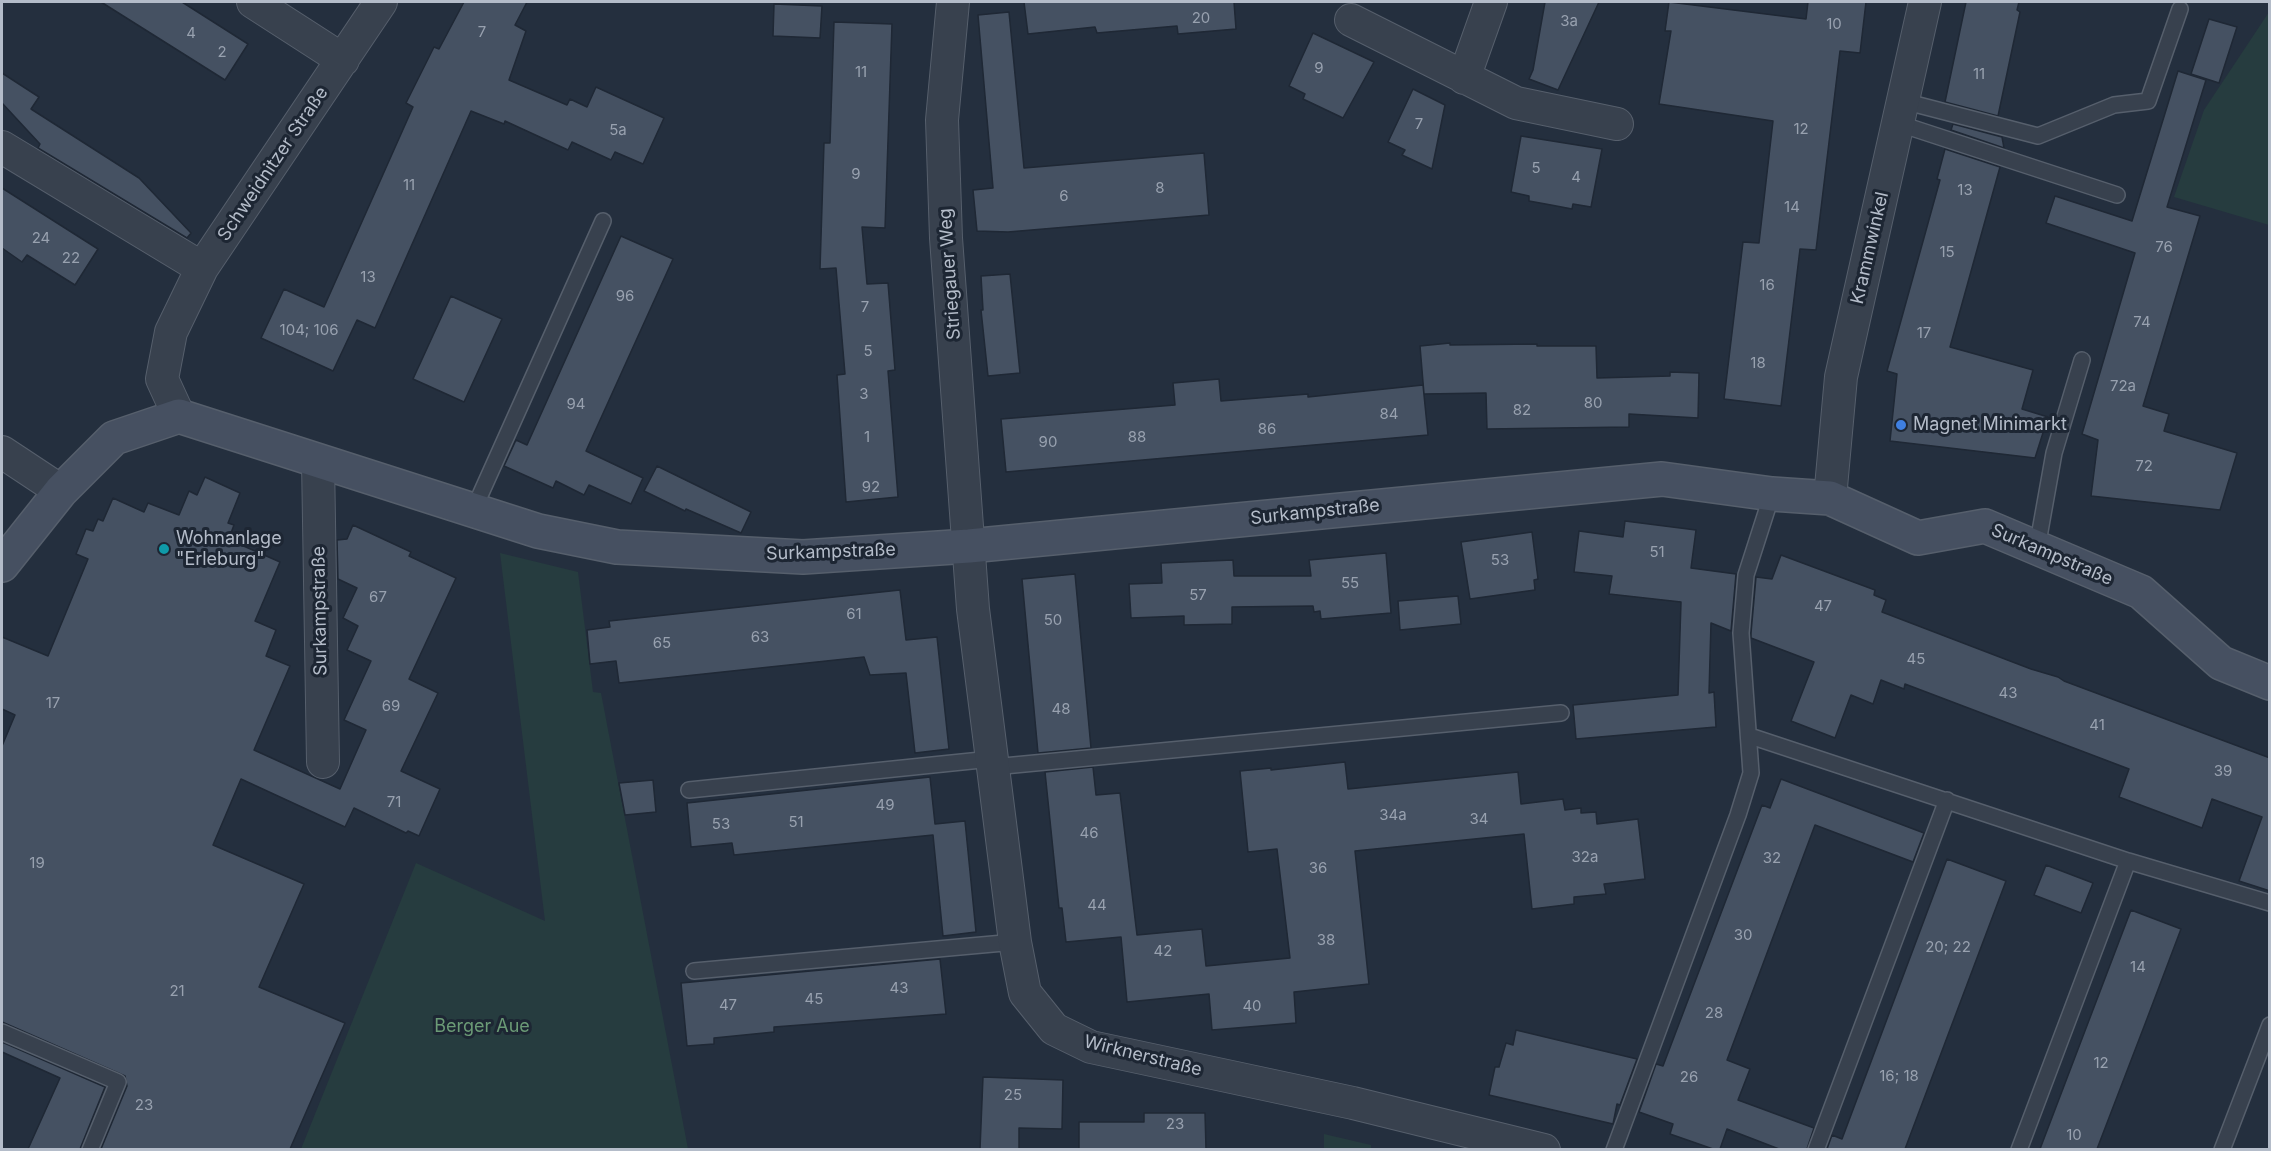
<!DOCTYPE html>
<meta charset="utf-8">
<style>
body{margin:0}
#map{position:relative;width:2271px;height:1151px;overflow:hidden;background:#242f3e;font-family:Inter,sans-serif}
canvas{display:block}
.frame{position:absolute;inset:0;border:3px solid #b4bcc9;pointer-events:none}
</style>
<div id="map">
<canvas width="2271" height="1151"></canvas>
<div class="frame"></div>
</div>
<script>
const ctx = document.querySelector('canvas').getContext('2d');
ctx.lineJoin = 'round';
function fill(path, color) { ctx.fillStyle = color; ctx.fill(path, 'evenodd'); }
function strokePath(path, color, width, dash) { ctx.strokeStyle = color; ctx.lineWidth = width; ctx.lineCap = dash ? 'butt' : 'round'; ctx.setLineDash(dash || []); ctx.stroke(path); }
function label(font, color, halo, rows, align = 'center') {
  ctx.font = font + ' Inter,sans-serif'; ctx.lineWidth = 6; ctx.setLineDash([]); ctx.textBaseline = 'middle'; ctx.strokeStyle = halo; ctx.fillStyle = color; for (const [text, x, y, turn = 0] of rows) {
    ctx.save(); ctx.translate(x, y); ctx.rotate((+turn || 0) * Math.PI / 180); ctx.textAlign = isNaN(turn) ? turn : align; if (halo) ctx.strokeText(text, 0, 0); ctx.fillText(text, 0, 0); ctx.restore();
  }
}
const green = new Path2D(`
 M 2269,12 L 2269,225 L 2174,197 L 2204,110 Z
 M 500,553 L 578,572 L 593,692 L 601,693 L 688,1149 L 301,1149 L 416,863 L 545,921 Z
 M 1324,1134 L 1371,1145 L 1371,1149 L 1324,1149 Z`);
const building = new Path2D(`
 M 101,2 L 182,2 L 248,44 L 225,80 Z
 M 464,2 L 527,2 L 515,25 L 526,31 L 509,80 L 567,105 L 570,99 L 587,107 L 596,87 L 664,118 L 643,164 L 615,152 L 611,160 L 572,142 L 568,150 L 505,121 L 504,124 L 471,111 L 375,328 L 357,320 L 333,371 L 261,338 L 284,289 L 324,307 L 413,107 L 406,103 L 434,47 L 439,49 Z
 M 1024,2 L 1234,2 L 1236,29 L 1178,34 L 1177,26 L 1097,33 L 1095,27 L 1028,34 Z
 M 1545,2 L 1599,2 L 1558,90 L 1529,79 L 1533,70 Z
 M 1669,2 L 1806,19 L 1808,2 L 1866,2 L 1860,53 L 1840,51 L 1816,250 L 1800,249 L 1781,406 L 1724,399 L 1743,242 L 1759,243 L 1773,121 L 1659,104 L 1671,31 L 1665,31 Z
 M 1966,2 L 2019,2 L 2017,10 L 2020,12 L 1998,116 L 1945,102 Z
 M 774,4 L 822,6 L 820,38 L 773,36 Z
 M 1009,12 L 1024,168 L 1204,153 L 1209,215 L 1008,232 L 977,231 L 973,190 L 993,188 L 978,15 Z
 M 2209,19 L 2237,27 L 2219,83 L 2191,74 Z
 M 834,22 L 892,24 L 885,228 L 862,227 L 867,284 L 888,283 L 895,370 L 888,371 L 898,497 L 846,502 L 837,375 L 845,374 L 836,268 L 820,269 L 824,143 L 830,143 Z
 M 1313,33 L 1374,62 L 1343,118 L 1303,99 L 1305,94 L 1289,86 Z
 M 2178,71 L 2206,80 L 2167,207 L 2200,216 L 2143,406 L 2169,414 L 2164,431 L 2237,453 L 2220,510 L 2091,496 L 2098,440 L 2082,434 L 2135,253 L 2046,223 L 2055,196 L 2132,221 Z
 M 2,73 L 39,97 L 31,109 L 139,178 L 191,233 L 187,238 L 38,148 L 40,144 L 2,103 Z
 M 1413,89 L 1445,105 L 1432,169 L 1402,155 L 1405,150 L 1388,142 Z
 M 1953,124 L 2002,137 L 2004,148 L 1951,130 Z
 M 1521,136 L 1602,149 L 1591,207 L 1573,204 L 1572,209 L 1551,205 L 1529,201 L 1529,196 L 1511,192 Z
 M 1945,149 L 2000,167 L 1950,347 L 2033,370 L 2022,409 L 2048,417 L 2035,458 L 1890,441 L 1897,374 L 1887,371 L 1940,180 L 1937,179 Z
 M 2,188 L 98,249 L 75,285 L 27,255 L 22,262 L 2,248 Z
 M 621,236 L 673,259 L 586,451 L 643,478 L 631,504 L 589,485 L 584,495 L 556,481 L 553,488 L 504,466 L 516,440 L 527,445 Z
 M 1010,274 L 1020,373 L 988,376 L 981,310 L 983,310 L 981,276 Z
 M 451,296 L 502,319 L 464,402 L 413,379 Z
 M 1450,343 L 1450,345 L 1537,344 L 1537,346 L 1596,346 L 1597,378 L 1670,376 L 1670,372 L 1699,373 L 1698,418 L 1629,414 L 1629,427 L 1487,429 L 1486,393 L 1424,394 L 1420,346 Z
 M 1219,379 L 1221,401 L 1308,394 L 1308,397 L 1423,385 L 1428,435 L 1006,472 L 1001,419 L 1175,405 L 1173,383 Z
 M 657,466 L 751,512 L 741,533 L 686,509 L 685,511 L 644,491 Z
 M 205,477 L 240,493 L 228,523 L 234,525 L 231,533 L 241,537 L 239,544 L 280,562 L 255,621 L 276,630 L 266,656 L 290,666 L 254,750 L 340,789 L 366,730 L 344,720 L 371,661 L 347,650 L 358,626 L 343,618 L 357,588 L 338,579 L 337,540 L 347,539 L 353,525 L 411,552 L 409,556 L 456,578 L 409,679 L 438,693 L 401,771 L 440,789 L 419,836 L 408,831 L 406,833 L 354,808 L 345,827 L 241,779 L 213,845 L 304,884 L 259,987 L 345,1023 L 290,1149 L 101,1149 L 127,1086 L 125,1076 L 2,1022 L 2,746 L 15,715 L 2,709 L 2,637 L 48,656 L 88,559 L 76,554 L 86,529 L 93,531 L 98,519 L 103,521 L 113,498 L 144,512 L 148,503 L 179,515 L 189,491 L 197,495 Z
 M 1625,521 L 1696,530 L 1691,568 L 1736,574 L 1731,631 L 1711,623 L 1709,693 L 1714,692 L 1716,727 L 1576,739 L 1573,705 L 1678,695 L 1681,602 L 1609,594 L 1612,576 L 1574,572 L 1579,531 L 1623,537 Z
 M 1532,532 L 1538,579 L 1534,580 L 1535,590 L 1470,599 L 1461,542 Z
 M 1386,553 L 1391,613 L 1321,619 L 1320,611 L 1314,612 L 1313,606 L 1232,607 L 1232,624 L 1184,625 L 1184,616 L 1131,618 L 1129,584 L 1162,583 L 1161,563 L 1233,560 L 1234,576 L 1311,576 L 1309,560 Z
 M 1781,555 L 1875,590 L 1874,595 L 1886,600 L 1882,612 L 2031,669 L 2058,677 L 2064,681 L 2270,758 L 2270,891 L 2239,881 L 2262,817 L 2212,799 L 2202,828 L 2119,797 L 2129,769 L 1905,684 L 1904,689 L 1881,680 L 1873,704 L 1851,695 L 1835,738 L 1791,721 L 1814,662 L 1751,638 L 1751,633 L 1756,577 L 1772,579 Z
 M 1075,574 L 1091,748 L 1038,753 L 1022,579 Z
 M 900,590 L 906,640 L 937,637 L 949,749 L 915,753 L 906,673 L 870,675 L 864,657 L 619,683 L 616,661 L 590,664 L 587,630 L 610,627 L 609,621 Z
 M 1458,596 L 1461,624 L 1400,630 L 1398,601 Z
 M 1345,762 L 1348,789 L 1518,772 L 1521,804 L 1563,799 L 1565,810 L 1581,808 L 1581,813 L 1596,812 L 1597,824 L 1638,819 L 1645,879 L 1604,884 L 1606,894 L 1574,897 L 1574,904 L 1532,909 L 1524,834 L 1355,851 L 1369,984 L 1294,992 L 1296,1023 L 1212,1030 L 1209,994 L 1127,1002 L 1121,937 L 1066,942 L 1062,908 L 1059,908 L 1045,772 L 1093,767 L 1096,795 L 1120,793 L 1137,935 L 1202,929 L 1206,966 L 1290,958 L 1277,849 L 1248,852 L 1240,771 L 1271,768 L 1271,770 Z
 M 930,777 L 935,824 L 965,821 L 976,932 L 943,936 L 933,835 L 734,855 L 732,843 L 691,847 L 687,803 Z
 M 1781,779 L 1924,833 L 1913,862 L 1815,825 L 1727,1060 L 1750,1069 L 1738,1100 L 1814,1128 L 1807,1149 L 1779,1149 L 1727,1129 L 1720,1149 L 1713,1149 L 1670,1134 L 1673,1124 L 1639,1112 L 1656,1064 L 1663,1066 L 1762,805 L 1770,808 Z
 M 653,780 L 656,812 L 625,815 L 619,783 Z
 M 1947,859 L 2006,881 L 1905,1149 L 1827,1149 L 1832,1135 L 1842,1139 Z
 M 2046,865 L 2093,883 L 2081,913 L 2034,895 Z
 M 2131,910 L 2181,929 L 2145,1024 L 2097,1149 L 2040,1149 Z
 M 940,959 L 946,1014 L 774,1027 L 774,1032 L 714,1038 L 714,1044 L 687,1046 L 681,983 Z
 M 1516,1030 L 1637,1059 L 1620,1105 L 1617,1104 L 1613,1124 L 1489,1095 L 1495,1067 L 1499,1067 L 1506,1043 L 1513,1045 Z
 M 2,1042 L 105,1087 L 80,1149 L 28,1149 L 60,1078 L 2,1052 Z
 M 983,1077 L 1063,1080 L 1062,1129 L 1019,1128 L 1019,1149 L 980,1149 Z
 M 1144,1113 L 1205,1113 L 1206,1149 L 1079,1149 L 1079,1122 L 1144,1122 Z`);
const lane = new Path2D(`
 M 1903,101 L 2038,136 L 2114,105 L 2148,101 L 2180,9
 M 1897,123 L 2117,195
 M 473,511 L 603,221
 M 2037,548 L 2054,453 L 2082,360
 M 1750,736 L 2128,861 L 2270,903
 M 993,767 L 1561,713
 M 689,790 L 991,759
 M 694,971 L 1015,942
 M 2,1032 L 118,1082 L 90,1150
 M 1614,1150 L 1738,815 L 1751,773 L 1741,633 L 1746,575 L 1772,494
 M 1816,1150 L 1947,800
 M 2019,1150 L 2128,861
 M 2222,1150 L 2270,1025`);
const street = new Path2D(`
 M 253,2 L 343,60
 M 953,2 L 942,120 L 946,238 L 973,609 L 1015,942 L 1025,993 L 1054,1029 L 1091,1047 L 1353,1103 L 1544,1150
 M 1351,20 L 1516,103 L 1617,124
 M 1464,78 L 1491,2
 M 2,147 L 202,268
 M 179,416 L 162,379 L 171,332 L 202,268 L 381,2
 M 2,452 L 61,491
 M 318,461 L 323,762
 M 1830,498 L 1841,377 L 1925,2`);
const secondary = new Path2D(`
 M 2,565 L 61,491 L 114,438 L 179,416 L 538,531 L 617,547 L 803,557 L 969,546 L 1662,479 L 1772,494 L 1830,498 L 1918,538 L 1985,526 L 2141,592 L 2221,663 L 2270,683`);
const markers = [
 [1901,425,6,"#3f7fe0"],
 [164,549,6,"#0f9aa8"]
];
const numberNames = [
 ["20",1201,18],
 ["3a",1569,21],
 ["10",1834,24],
 ["7",482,32],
 ["4",191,33],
 ["2",222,52],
 ["9",1319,68],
 ["11",861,72],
 ["11",1979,74],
 ["7",1419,124],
 ["12",1801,129],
 ["5a",618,130],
 ["5",1536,168],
 ["9",856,174],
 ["4",1576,177],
 ["11",409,185],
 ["8",1160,188],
 ["13",1965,190],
 ["6",1064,196],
 ["14",1792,207],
 ["24",41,238],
 ["76",2164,247],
 ["15",1947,252],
 ["22",71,258],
 ["13",368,277],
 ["16",1767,285],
 ["96",625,296],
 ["7",865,307],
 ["74",2142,322],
 ["104; 106",309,330],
 ["17",1924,333],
 ["5",868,351],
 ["18",1758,363],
 ["72a",2123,386],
 ["3",864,394],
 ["80",1593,403],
 ["94",576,404],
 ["82",1522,410],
 ["84",1389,414],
 ["86",1267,429],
 ["1",867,437],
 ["88",1137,437],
 ["90",1048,442],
 ["72",2144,466],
 ["92",871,487],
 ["51",1657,552],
 ["53",1500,560],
 ["55",1350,583],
 ["57",1198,595],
 ["67",378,597],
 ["47",1823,606],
 ["61",854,614],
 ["50",1053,620],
 ["63",760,637],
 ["65",662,643],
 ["45",1916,659],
 ["43",2008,693],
 ["17",53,703],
 ["69",391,706],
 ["48",1061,709],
 ["41",2097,725],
 ["39",2223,771],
 ["71",394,802],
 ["49",885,805],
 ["34a",1393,815],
 ["34",1479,819],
 ["51",796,822],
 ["53",721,824],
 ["46",1089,833],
 ["32a",1585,857],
 ["32",1772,858],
 ["19",37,863],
 ["36",1318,868],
 ["44",1097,905],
 ["30",1743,935],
 ["38",1326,940],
 ["20; 22",1948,947],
 ["42",1163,951],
 ["14",2138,967],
 ["43",899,988],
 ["21",177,991],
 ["45",814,999],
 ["47",728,1005],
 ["40",1252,1006],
 ["28",1714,1013],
 ["12",2101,1063],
 ["16; 18",1899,1076],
 ["26",1689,1077],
 ["25",1013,1095],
 ["23",144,1105],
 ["23",1175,1124],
 ["10",2074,1135]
];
const streetNames = [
 ["Schweidnitzer Straße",273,164,-56],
 ["Krammwinkel",1870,248,-77],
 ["Striegauer Weg",950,274,-94],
 ["Surkampstraße",1315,512,-6],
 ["Surkampstraße",831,552,-2],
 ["Surkampstraße",2052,555,23],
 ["Surkampstraße",320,611,-91],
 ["Wirknerstraße",1143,1056,14]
];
const poiNames = [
 ["Magnet Minimarkt",1913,425],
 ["Wohnanlage",176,539],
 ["\"Erleburg\"",176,560]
];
const parkNames = [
 ["Berger Aue",482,1027]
];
fill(green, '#263c3f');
fill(building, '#455162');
strokePath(building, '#1f2835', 1.5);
strokePath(lane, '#565f6c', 18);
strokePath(street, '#565f6c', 34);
strokePath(secondary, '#565f6c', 36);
strokePath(lane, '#38414e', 15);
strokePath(street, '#38414e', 32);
strokePath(secondary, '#465061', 33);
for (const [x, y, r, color] of markers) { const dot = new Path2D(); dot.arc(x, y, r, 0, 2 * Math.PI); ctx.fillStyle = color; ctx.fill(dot); strokePath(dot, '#1d2633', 2); }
label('15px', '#98a1af', null, numberNames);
label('18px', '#b4bcc9', '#1d2633', streetNames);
label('18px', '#b4bcc9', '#1d2633', poiNames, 'left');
label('18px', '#6b9a76', '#1d2633', parkNames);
</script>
